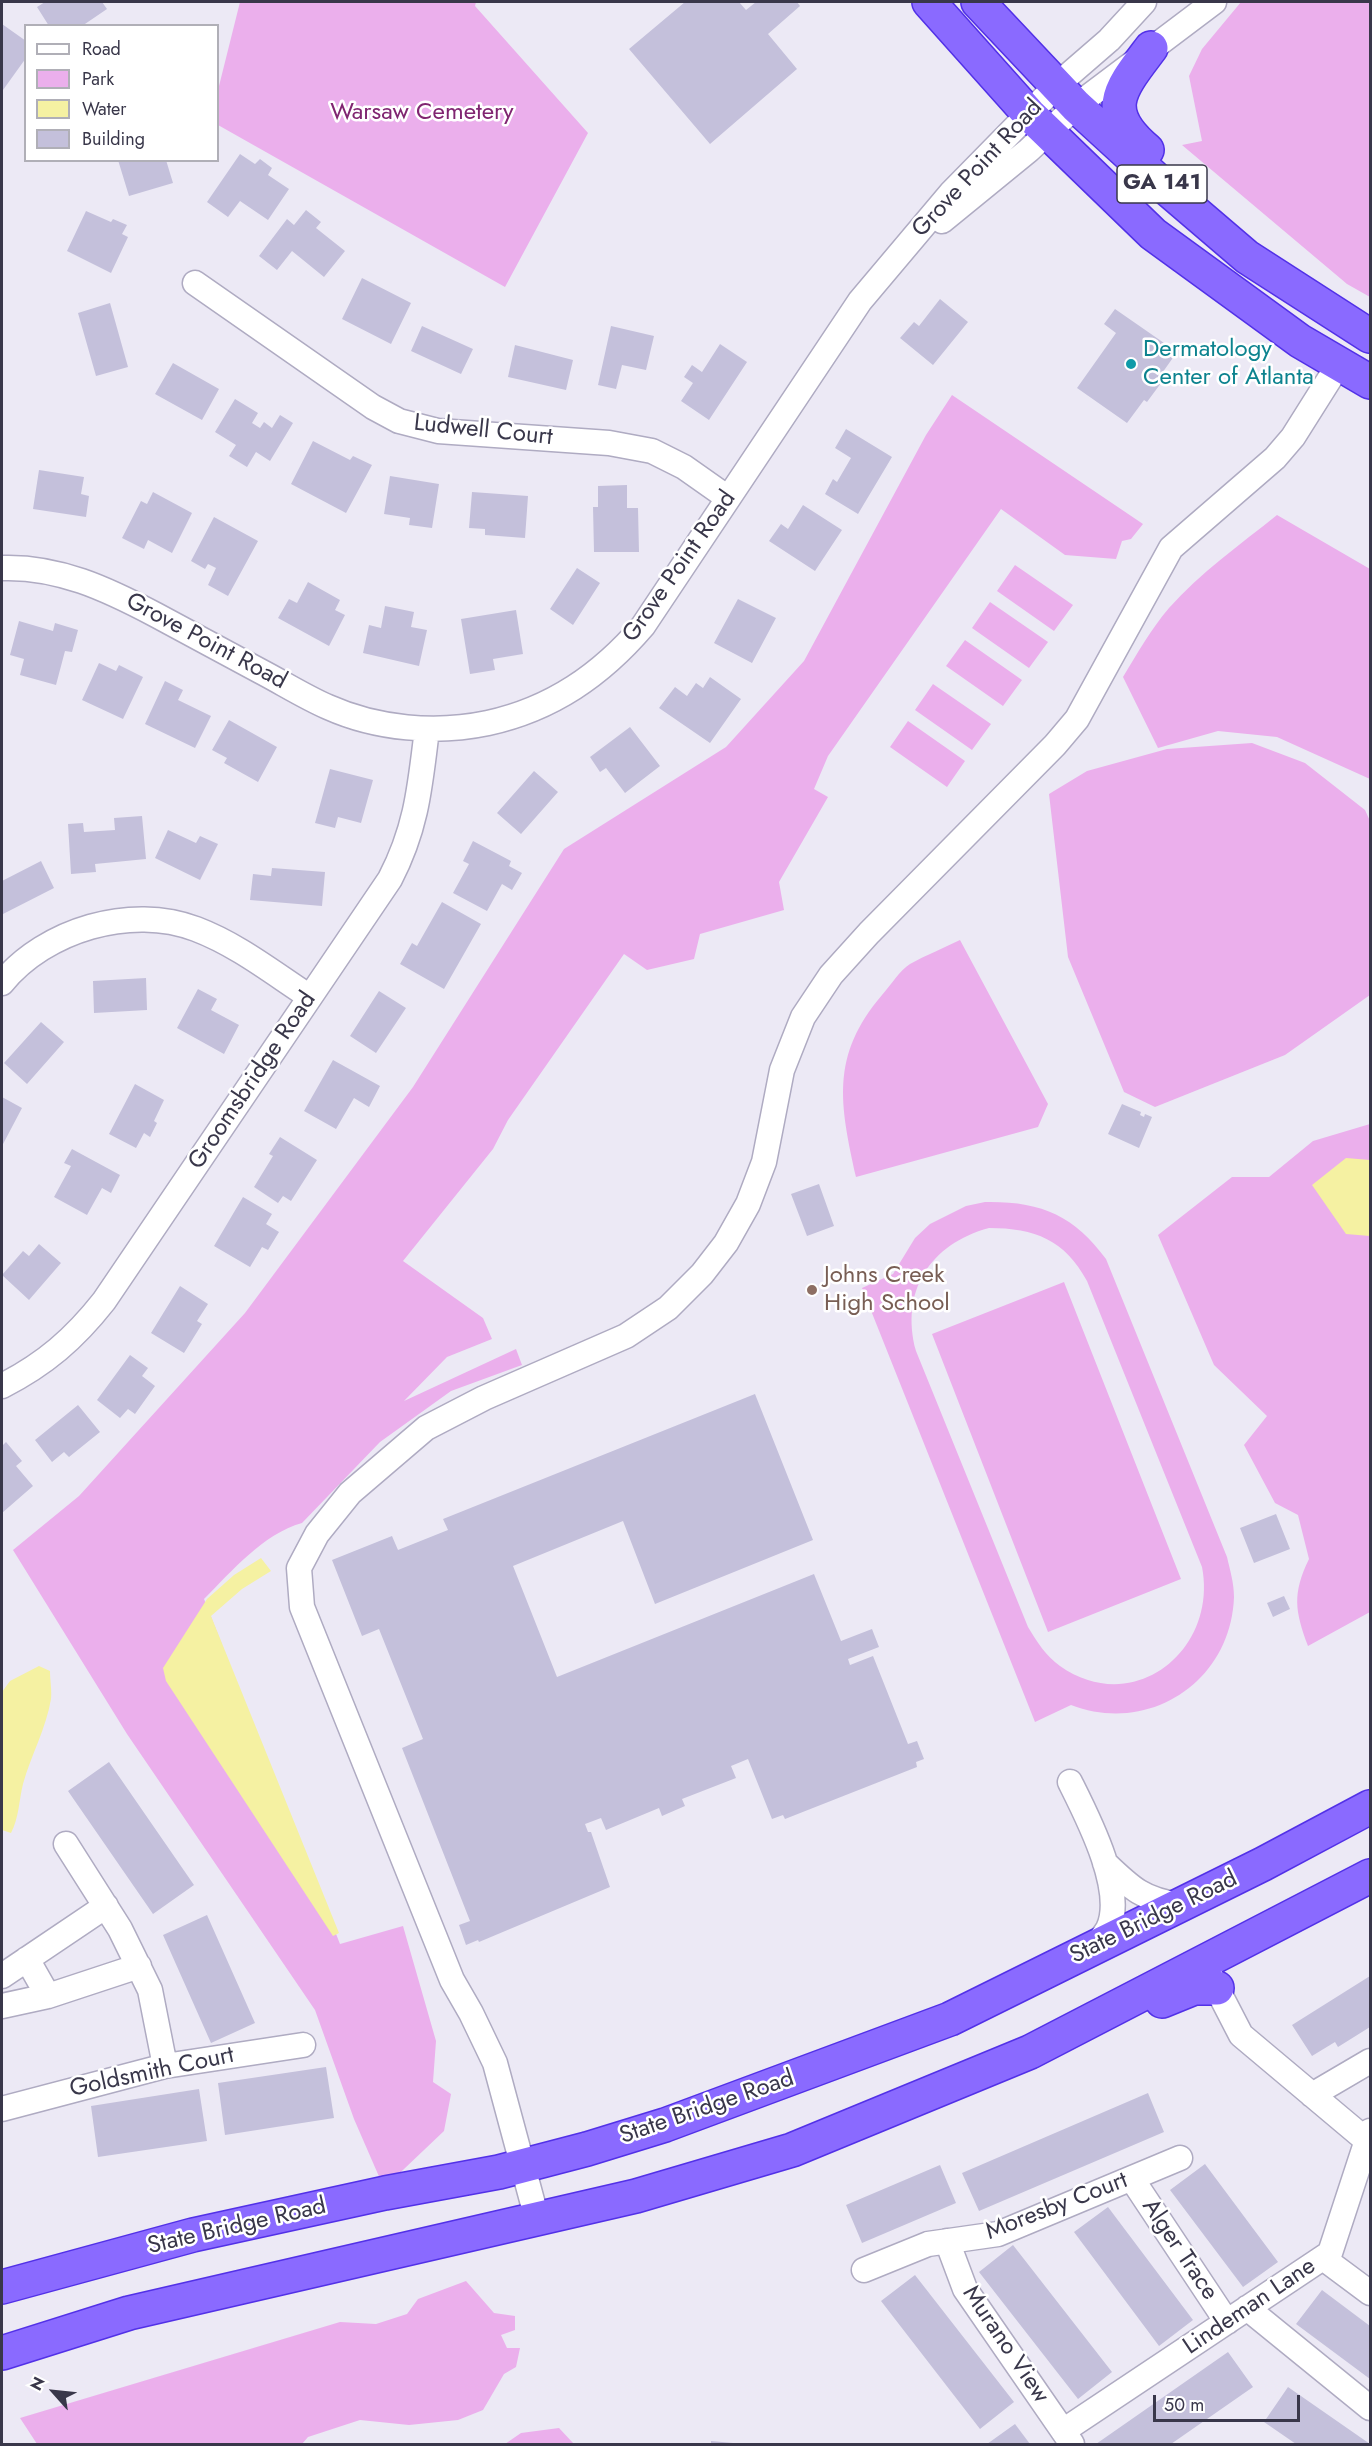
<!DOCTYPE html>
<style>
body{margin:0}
#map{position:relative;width:1372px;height:2446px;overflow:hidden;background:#ece9f5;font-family:Jost,sans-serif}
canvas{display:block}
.frame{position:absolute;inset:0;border:3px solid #39374a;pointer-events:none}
.legend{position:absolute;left:24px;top:24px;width:195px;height:138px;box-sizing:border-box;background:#fff;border:2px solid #b0afb7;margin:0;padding:8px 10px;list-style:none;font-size:18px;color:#39374a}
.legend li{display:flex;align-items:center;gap:12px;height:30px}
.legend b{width:30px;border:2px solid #b0afb7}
.north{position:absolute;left:24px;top:2362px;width:60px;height:60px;-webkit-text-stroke:4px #fff;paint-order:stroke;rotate:297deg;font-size:16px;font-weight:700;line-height:24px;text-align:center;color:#39374a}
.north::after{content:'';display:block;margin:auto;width:21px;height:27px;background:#39374a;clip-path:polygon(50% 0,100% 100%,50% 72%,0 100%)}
.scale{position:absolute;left:1153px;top:2395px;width:147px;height:27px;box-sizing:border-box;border:3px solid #39374a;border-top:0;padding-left:8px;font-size:18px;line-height:21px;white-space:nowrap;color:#39374a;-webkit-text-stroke:4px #fff;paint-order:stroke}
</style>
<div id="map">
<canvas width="1372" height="2446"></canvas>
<div class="frame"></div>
<ul class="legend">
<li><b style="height:8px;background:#fff"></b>Road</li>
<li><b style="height:16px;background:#ebafec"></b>Park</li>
<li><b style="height:16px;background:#f5f1a2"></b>Water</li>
<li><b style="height:16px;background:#c4c0db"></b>Building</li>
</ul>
<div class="north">N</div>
<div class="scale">50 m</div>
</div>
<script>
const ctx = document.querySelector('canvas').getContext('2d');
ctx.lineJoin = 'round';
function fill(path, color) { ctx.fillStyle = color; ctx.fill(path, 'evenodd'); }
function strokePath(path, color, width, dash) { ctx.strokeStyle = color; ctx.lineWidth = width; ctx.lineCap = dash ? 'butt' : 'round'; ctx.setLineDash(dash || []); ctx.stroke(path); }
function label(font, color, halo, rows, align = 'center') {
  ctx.font = font + ' Jost,sans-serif'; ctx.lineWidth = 5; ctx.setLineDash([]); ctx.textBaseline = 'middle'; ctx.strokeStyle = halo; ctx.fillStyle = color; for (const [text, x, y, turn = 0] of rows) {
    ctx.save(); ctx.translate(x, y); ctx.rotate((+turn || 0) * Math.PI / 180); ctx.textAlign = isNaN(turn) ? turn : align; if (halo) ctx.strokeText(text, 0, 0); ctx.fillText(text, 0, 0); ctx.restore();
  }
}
const green = new Path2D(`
 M 240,2 L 476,2 L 475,6 L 588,133 L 505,287 L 218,125 L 218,90 Z
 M 1241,2 L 1370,2 L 1370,297 L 1347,284 L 1182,145 L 1202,141 L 1189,76 L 1202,49 Z
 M 952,395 L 1143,524 L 1131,539 L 1122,541 L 1116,559 L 1065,555 L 1001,509 L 828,756 L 814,789 L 828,797 L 779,882 L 784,910 L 700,934 L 694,959 L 647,970 L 624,954 L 508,1120 L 493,1149 L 403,1261 L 483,1318 L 492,1339 L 447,1357 L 404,1401 L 516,1349 L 522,1365 L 451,1391 L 380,1442 L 302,1523 C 263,1534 232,1571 204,1599 L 340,1944 L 403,1926 L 436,2041 L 433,2082 L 451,2094 L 444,2131 L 384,2188 L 354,2119 L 315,2010 L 127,1734 L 13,1550 L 79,1496 L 245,1313 L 413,1087 L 564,849 L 726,747 L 804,661 L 926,435 Z
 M 1277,515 L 1370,569 L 1370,779 L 1277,737 L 1218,731 L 1158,748 L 1123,677 C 1137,654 1151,629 1169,608 C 1200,573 1241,544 1277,515 Z
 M 1015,565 L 1073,605 L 1054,631 L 997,591 Z
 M 990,602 L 1048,642 L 1029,668 L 972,628 Z
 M 965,640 L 1022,680 L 1003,706 L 946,666 Z
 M 933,684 L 991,724 L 972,750 L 915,710 Z
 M 908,721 L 965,761 L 947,787 L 890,747 Z
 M 1252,743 L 1305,763 L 1365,810 L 1370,821 L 1370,995 L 1285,1055 L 1155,1107 L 1124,1092 L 1068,957 L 1049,794 L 1087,771 L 1167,749 Z
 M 960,940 L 1048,1104 L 1038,1127 L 856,1177 C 840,1104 830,1056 882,995 C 891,985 900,970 910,964 C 926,955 944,948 960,940 Z
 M 1370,1124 L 1370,1612 L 1308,1646 C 1295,1611 1292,1594 1309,1559 L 1298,1515 L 1275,1503 L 1244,1445 L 1267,1416 L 1214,1365 L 1158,1235 L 1232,1177 L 1269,1177 L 1313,1141 Z
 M 985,1202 C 1040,1201 1074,1215 1106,1259 L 1227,1557 C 1230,1570 1234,1583 1234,1597 C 1231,1682 1149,1735 1071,1705 L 1035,1722 L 862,1288 L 893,1274 L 915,1238 L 930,1224 L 966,1206 ZM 989,1228 C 1035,1228 1065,1240 1087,1281 L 1202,1567 C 1218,1650 1134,1718 1060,1666 C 1046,1656 1037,1642 1028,1627 L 916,1351 C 900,1291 930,1244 989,1228 Z
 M 1064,1282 L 1181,1579 L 1048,1632 L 932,1334 Z
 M 466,2281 L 494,2313 L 515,2316 L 515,2330 L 501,2335 L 507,2348 L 520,2348 L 516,2367 L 504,2374 L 483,2410 L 458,2420 L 409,2425 L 360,2420 L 308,2437 L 302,2444 L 37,2444 L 20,2418 L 340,2322 L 376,2324 L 407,2314 L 418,2299 Z
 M 559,2428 L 574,2444 L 505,2444 L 521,2433 Z`);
const water = new Path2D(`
 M 1346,1158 L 1370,1160 L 1370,1236 L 1346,1234 L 1312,1185 Z
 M 261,1558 L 271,1571 L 242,1589 L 211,1616 L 339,1933 L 333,1936 L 166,1681 L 163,1668 L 207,1599 L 234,1575 Z
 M 39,1666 L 50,1671 C 50,1680 52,1691 51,1699 C 46,1729 31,1755 23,1784 C 19,1800 19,1818 11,1833 L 2,1830 L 2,1692 L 10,1681 Z`);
const building = new Path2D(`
 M 45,2 L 102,2 L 107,9 L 82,26 L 49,26 L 37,7 Z
 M 685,2 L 739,2 L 746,10 L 756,2 L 797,2 L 800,6 L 768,34 L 797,69 L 710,144 L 629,49 Z
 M 2,24 L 26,41 L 26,58 L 3,90 L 2,88 Z
 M 240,154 L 255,164 L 260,159 L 272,168 L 268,175 L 289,189 L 268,220 L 240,201 L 228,217 L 207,202 Z
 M 118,160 L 166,160 L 173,183 L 129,196 Z
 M 306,210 L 321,222 L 316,228 L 345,251 L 324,277 L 292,251 L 277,270 L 259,256 L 287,219 L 294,225 Z
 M 86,211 L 111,222 L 113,219 L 127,225 L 122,234 L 128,237 L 111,273 L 67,251 Z
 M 362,278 L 411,303 L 391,344 L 342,319 Z
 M 940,299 L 968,322 L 933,365 L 900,338 L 914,322 L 919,326 Z
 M 110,303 L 128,367 L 96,376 L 78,313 Z
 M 1115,309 L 1177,352 L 1160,376 L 1164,379 L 1147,402 L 1144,400 L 1127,423 L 1077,388 L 1116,333 L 1104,324 Z
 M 422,326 L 473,349 L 461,374 L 411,351 Z
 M 611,326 L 654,336 L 646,370 L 622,365 L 616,389 L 598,385 Z
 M 720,344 L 747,362 L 709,420 L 681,401 L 693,383 L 684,377 L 692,365 L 702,372 Z
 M 515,345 L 573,360 L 566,390 L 508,377 Z
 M 173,363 L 219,389 L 202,420 L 155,394 Z
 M 235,399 L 258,413 L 252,423 L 260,428 L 264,422 L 272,428 L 280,415 L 293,423 L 270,461 L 256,452 L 247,467 L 229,456 L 236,445 L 215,432 Z
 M 846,429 L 892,457 L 858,514 L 825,494 L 833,479 L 837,482 L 851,458 L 835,448 Z
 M 313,441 L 350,460 L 353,456 L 372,465 L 346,513 L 291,484 Z
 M 39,470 L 84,477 L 81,494 L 89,496 L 86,517 L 33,509 Z
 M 390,476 L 439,484 L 432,528 L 409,525 L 410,518 L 384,514 Z
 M 627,485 L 627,508 L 638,508 L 639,552 L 594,552 L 593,507 L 598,507 L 598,486 Z
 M 153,492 L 192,513 L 172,553 L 148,540 L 144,549 L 122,538 L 141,501 L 147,504 Z
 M 472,492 L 528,496 L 525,538 L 485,535 L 485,529 L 469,528 Z
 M 803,505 L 842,530 L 815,571 L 769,541 L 781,524 L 788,529 Z
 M 214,517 L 258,541 L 228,596 L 208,585 L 216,568 L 208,564 L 205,569 L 191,561 Z
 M 577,568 L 600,583 L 573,625 L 550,609 Z
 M 308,582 L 340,600 L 335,610 L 345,615 L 329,646 L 278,618 L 289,599 L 297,603 Z
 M 738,599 L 776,618 L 752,663 L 714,643 Z
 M 385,606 L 414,612 L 411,627 L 427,630 L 419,666 L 363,653 L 369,625 L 381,628 Z
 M 516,610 L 523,654 L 493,659 L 495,670 L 470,674 L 461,619 Z
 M 19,621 L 53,631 L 55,623 L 78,630 L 72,652 L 65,651 L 56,685 L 20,675 L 24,659 L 10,655 Z
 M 99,663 L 116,671 L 119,665 L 143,677 L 123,719 L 82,700 Z
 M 710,677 L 741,699 L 710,743 L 659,708 L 675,687 L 687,696 L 696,683 L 703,688 Z
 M 165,681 L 183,690 L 178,700 L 211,716 L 195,748 L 145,724 Z
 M 229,720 L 277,747 L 258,782 L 224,763 L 227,758 L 212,750 Z
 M 630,727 L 660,766 L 625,793 L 606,768 L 600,772 L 590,757 Z
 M 330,769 L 373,780 L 361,823 L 338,817 L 335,828 L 315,823 Z
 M 534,771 L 558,792 L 521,834 L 497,813 Z
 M 142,816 L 146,859 L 95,864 L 96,872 L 71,874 L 68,824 L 83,823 L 84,832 L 115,830 L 114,818 Z
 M 168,830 L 196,843 L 200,836 L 218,844 L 200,880 L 155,858 Z
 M 473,841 L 511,861 L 509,866 L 522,873 L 512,890 L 502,884 L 487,911 L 453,893 L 469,864 L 463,861 Z
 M 41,861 L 54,888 L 3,914 L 2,881 Z
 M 272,868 L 325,872 L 322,906 L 250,900 L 253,874 L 271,876 Z
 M 442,902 L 481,924 L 444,989 L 400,964 L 412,943 L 417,946 Z
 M 146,978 L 147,1010 L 94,1013 L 93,981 Z
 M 198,989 L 217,999 L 211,1010 L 239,1025 L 224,1054 L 177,1028 Z
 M 379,991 L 406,1008 L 376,1053 L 350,1036 Z
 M 41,1022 L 64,1042 L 27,1084 L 4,1063 Z
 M 333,1060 L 380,1086 L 369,1107 L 354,1098 L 336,1129 L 304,1111 Z
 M 135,1084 L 164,1100 L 154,1121 L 157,1123 L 150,1137 L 144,1133 L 136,1148 L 109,1134 Z
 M 2,1097 L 22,1108 L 2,1146 Z
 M 1122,1104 L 1141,1112 L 1140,1115 L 1144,1117 L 1145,1114 L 1152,1117 L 1139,1148 L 1108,1134 Z
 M 280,1137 L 317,1160 L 291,1201 L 283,1196 L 278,1203 L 254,1187 L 273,1156 L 269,1154 Z
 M 72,1149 L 120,1175 L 111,1193 L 102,1188 L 87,1215 L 54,1197 L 71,1166 L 64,1163 Z
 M 819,1184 L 834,1226 L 807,1236 L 791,1194 Z
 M 243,1197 L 272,1214 L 266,1224 L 279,1232 L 268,1250 L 262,1247 L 250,1267 L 214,1246 Z
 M 39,1244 L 61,1263 L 29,1300 L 2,1275 L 23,1251 L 29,1256 Z
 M 180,1286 L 208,1304 L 197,1321 L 202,1324 L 184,1353 L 151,1333 Z
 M 130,1355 L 148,1368 L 142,1376 L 155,1386 L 135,1414 L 128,1409 L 120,1418 L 97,1400 Z
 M 755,1394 L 813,1540 L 655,1604 L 623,1521 L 513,1566 L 557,1677 L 814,1574 L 841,1641 L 872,1629 L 879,1647 L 848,1659 L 850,1665 L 873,1656 L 908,1744 L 917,1741 L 924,1759 L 916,1762 L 917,1767 L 785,1819 L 783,1815 L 772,1819 L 748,1759 L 731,1766 L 736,1778 L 682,1799 L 685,1806 L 662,1816 L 659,1808 L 606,1830 L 601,1818 L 585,1824 L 588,1832 L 591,1832 L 610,1887 L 479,1942 L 478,1940 L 466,1945 L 459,1925 L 470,1921 L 402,1748 L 423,1739 L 379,1629 L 362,1636 L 332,1560 L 392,1536 L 398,1550 L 448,1530 L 443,1519 Z
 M 78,1405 L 100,1432 L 69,1457 L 64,1452 L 52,1462 L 35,1440 Z
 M 6,1442 L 22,1461 L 16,1466 L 33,1486 L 2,1513 L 2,1446 Z
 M 1276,1514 L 1290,1549 L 1254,1563 L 1240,1528 Z
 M 1284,1596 L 1290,1609 L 1273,1617 L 1267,1603 Z
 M 109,1762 L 194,1885 L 153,1914 L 68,1791 Z
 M 207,1915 L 255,2023 L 211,2043 L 163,1935 Z
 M 1370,1976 L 1370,2027 L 1338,2047 L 1335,2042 L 1312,2056 L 1292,2025 Z
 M 326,2067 L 334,2118 L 225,2135 L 218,2083 Z
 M 199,2089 L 207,2141 L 98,2157 L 91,2106 Z
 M 1148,2093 L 1164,2132 L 979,2211 L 962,2173 Z
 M 1205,2164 L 1278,2262 L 1243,2287 L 1170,2190 Z
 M 940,2165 L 956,2203 L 862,2243 L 846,2205 Z
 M 1108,2207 L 1193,2320 L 1159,2346 L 1074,2232 Z
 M 1013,2245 L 1112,2372 L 1078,2399 L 979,2272 Z
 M 915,2275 L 1014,2402 L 980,2429 L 881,2301 Z
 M 1322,2290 L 1370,2326 L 1370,2379 L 1296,2324 Z
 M 1228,2352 L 1253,2387 L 1171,2444 L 1096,2444 Z
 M 1288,2387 L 1370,2444 L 1296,2444 L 1264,2422 Z
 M 1015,2424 L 1030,2444 L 987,2444 Z
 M 711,2441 L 733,2443 L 733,2444 L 711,2444 Z`);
const minor = new Path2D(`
 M 942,221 L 1029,150 L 1076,106 L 1214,2
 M 195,283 L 373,407 L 399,421 L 438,431 L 609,443 L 652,451 L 684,467 L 728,498
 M 2,568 C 58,566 107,589 156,615 C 191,634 225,652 260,671 C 283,683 305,697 328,707 C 377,729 436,734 488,723 C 552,709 601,675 643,626 L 860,301 L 951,193 L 1057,85 L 1109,40 L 1144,2
 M 2,983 C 45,930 131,904 196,929 C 238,945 273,973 310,997
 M 2,1386 C 45,1364 74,1339 104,1301 L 390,879 C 417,827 420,786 427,729
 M 1070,1782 C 1088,1818 1126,1891 1108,1929 C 1104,1936 1098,1942 1094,1948
 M 66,1844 L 120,1929 L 150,1990 L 165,2066
 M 1105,1863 C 1131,1888 1143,1900 1180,1905
 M 27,1959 L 48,1996
 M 1210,1975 L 1241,2035 L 1366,2140
 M 2,1976 L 106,1906
 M 2,2006 L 48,1996 L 139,1966
 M 1312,2095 L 1370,2061
 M 2,2109 L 165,2066 L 303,2045
 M 1132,2179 L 1227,2322
 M 537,2219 L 495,2063 L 471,2013 L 452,1980 L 302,1607 L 299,1568 L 317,1534 L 350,1493 L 426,1428 L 484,1398 L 626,1336 L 668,1308 L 702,1274 L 726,1243 L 748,1204 L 764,1162 L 782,1070 L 803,1017 L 831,975 L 869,933 L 1055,745 L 1077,719 L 1171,548 L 1275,458 L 1293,437 L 1339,364
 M 947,2241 L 965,2289 L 1072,2444
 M 1323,2258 L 1370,2293
 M 864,2270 L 928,2244 L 998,2234 L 1180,2158
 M 1247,2308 L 1370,2408
 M 1063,2431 L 1330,2253 L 1370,2131`);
const highway = new Path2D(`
 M 929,2 L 1029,114 L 1153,234 L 1300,341 L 1370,382
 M 978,2 L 1076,106 L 1157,180 L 1247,257 L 1370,336
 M 1147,150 C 1100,110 1120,89 1151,48
 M 1162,2001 L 1194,1988 L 1217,1988
 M 2,2287 L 193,2235 L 385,2193 L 499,2172 L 587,2149 L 665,2125 L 950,2019 L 1263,1864 L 1370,1807
 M 2,2353 L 129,2313 L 636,2196 L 792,2150 L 1030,2052 L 1370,1876`);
const markers = [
 [1131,364,6,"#0f9aa8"],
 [812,1290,6,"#8d6e63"]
];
const shields = [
 [1162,184,90]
];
const shieldNames = [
 ["GA 141",1162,184]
];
const parkNames = [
 ["Warsaw Cemetery",422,113]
];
const streetNames = [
 ["Grove Point Road",978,169,-47],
 ["Ludwell Court",483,431,6],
 ["Grove Point Road",680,567,-55],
 ["Grove Point Road",206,642,28],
 ["Groomsbridge Road",253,1081,-56],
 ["State Bridge Road",1154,1918,-26],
 ["Goldsmith Court",152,2073,-12],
 ["State Bridge Road",707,2108,-19],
 ["Moresby Court",1057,2207,-21],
 ["State Bridge Road",237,2227,-13],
 ["Alger Trace",1179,2250,56],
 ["Lindeman Lane",1250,2307,-34],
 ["Murano View",1005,2345,56]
];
const cultureNames = [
 ["Dermatology",1143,350],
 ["Center of Atlanta",1143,378]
];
const educationNames = [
 ["Johns Creek",824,1276],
 ["High School",824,1304]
];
fill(green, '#ebafec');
fill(water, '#f5f1a2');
fill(building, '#c4c0db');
strokePath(minor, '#afabc2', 27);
strokePath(highway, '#5231e7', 36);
strokePath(minor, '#fff', 24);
strokePath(highway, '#8a6aff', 33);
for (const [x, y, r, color] of markers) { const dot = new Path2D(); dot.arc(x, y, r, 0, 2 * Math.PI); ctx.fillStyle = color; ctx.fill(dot); strokePath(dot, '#fff', 2); }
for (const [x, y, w] of shields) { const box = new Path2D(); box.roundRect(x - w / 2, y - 19, w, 38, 4.5); ctx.fillStyle = '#fff'; ctx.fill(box); strokePath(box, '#39374a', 1.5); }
label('bold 22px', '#39374a', null, shieldNames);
label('24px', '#802571', '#fff', parkNames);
label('24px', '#39374a', '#fff', streetNames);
label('24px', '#0d838f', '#fff', cultureNames, 'left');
label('24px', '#785e54', '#fff', educationNames, 'left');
</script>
